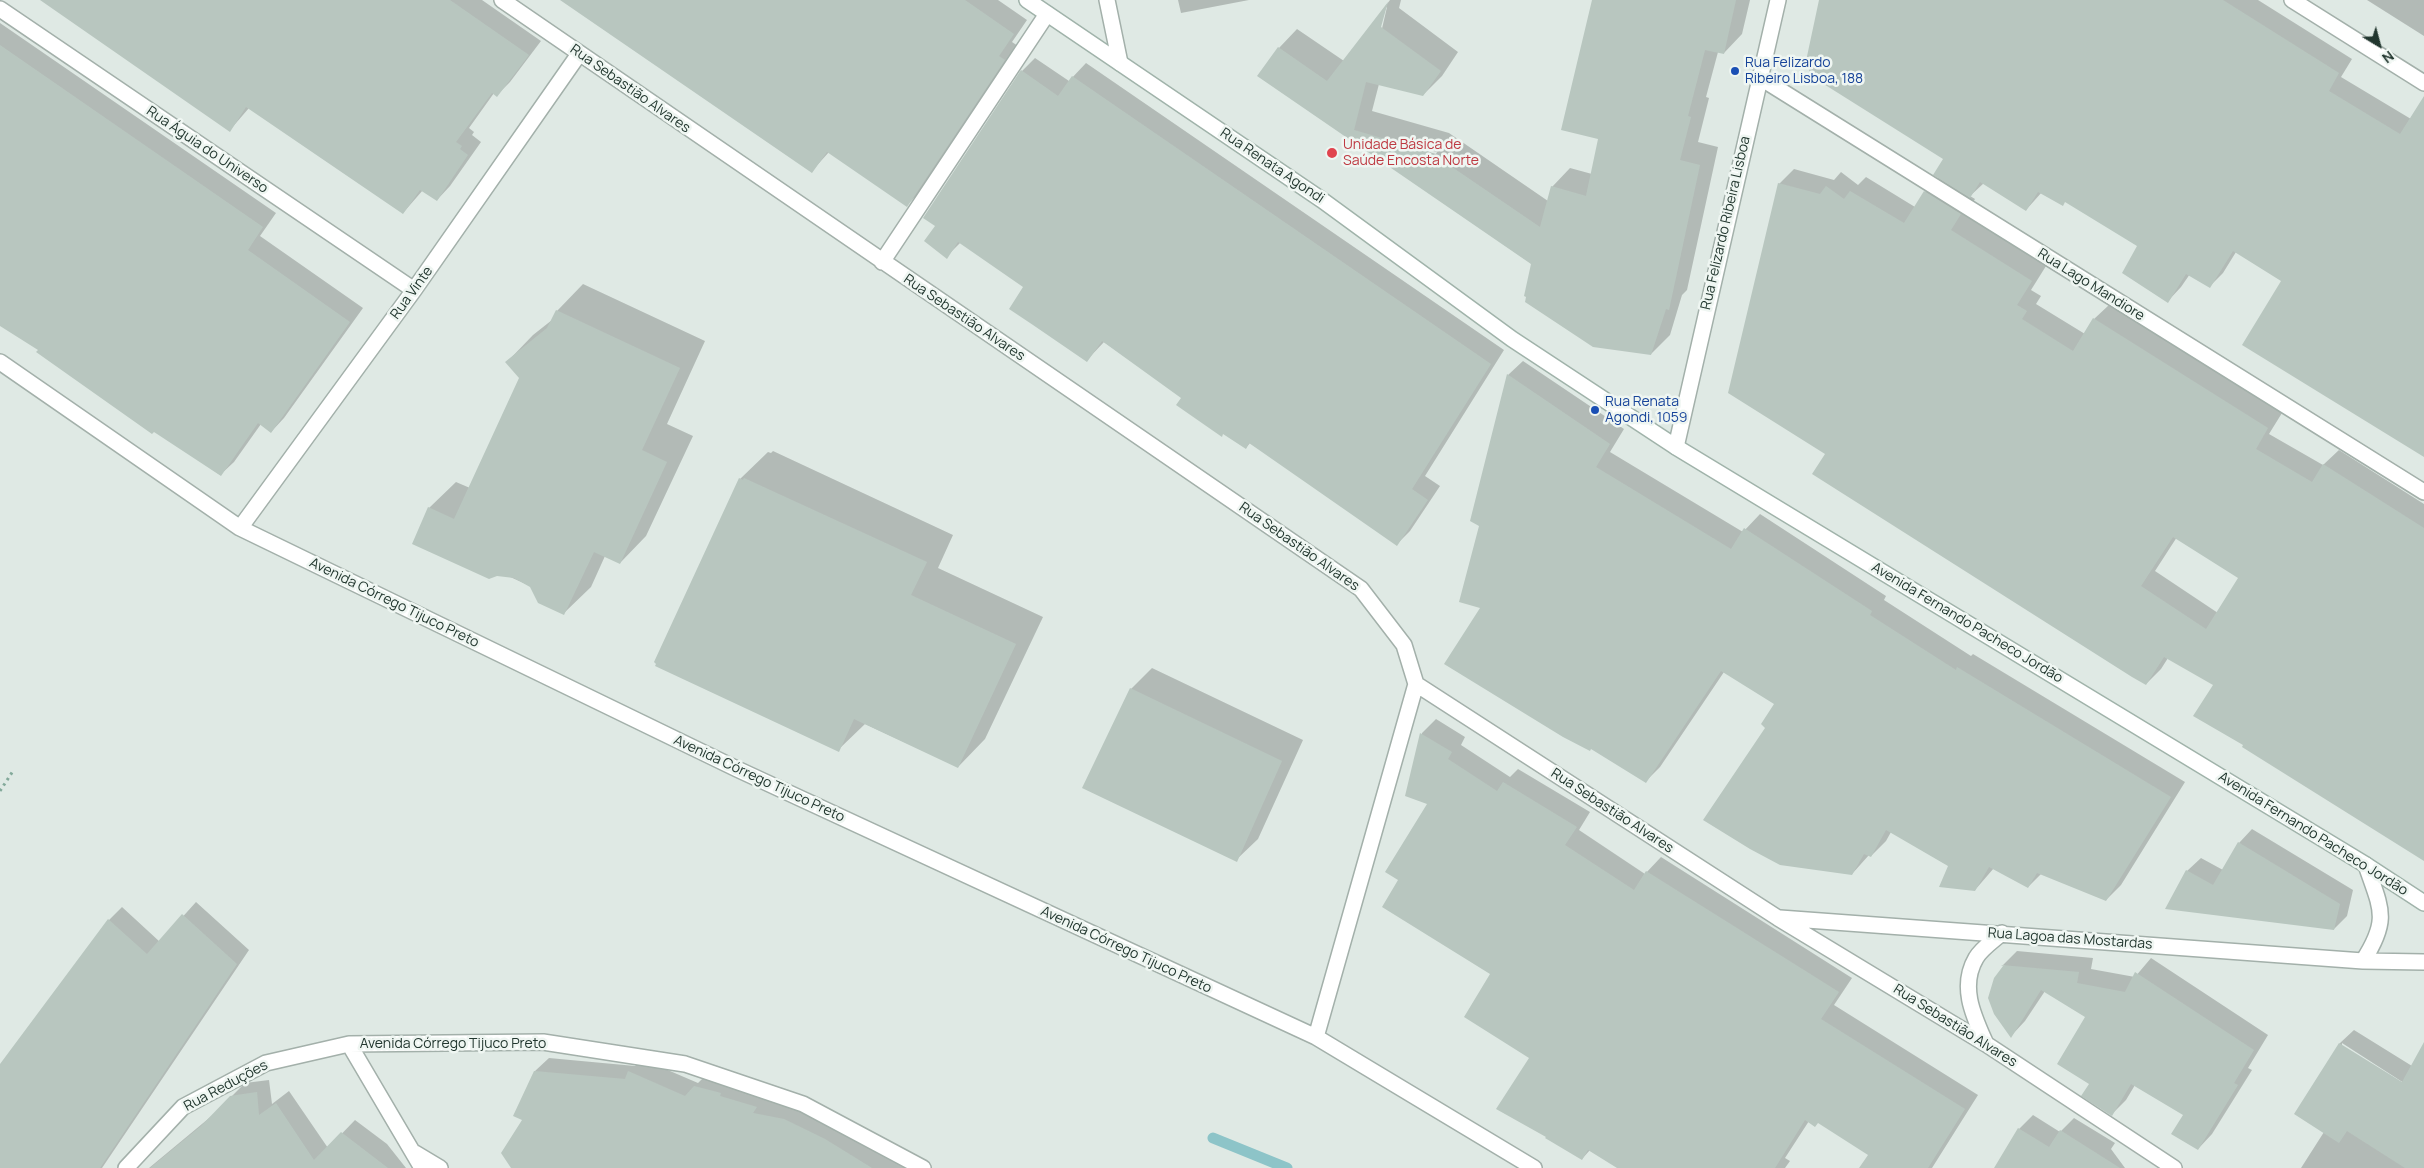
<!DOCTYPE html>
<meta charset="utf-8">
<style>
body{margin:0}
#map{position:relative;width:2424px;height:1168px;overflow:hidden;background:#dfe9e4;font-family:Manrope,sans-serif}
canvas{display:block}
.north{position:absolute;left:2354px;top:20px;width:50px;height:50px;-webkit-text-stroke:4px #eff6f2;paint-order:stroke;rotate:143deg;font-size:14px;font-weight:700;line-height:20px;text-align:center;color:#22372f}
.north::after{content:'';display:block;margin:auto;width:18px;height:22px;background:#22372f;clip-path:polygon(50% 0,100% 100%,50% 72%,0 100%)}
</style>
<div id="map">
<canvas width="2424" height="1168"></canvas>
<div class="north">N</div>
</div>
<script>
const ctx = document.querySelector('canvas').getContext('2d');
ctx.lineJoin = 'round';
function fill(path, color) { ctx.fillStyle = color; ctx.fill(path, 'evenodd'); }
function strokePath(path, color, width, dash) { ctx.strokeStyle = color; ctx.lineWidth = width; ctx.lineCap = dash ? 'butt' : 'round'; ctx.setLineDash(dash || []); ctx.stroke(path); }
function label(font, color, halo, rows, align = 'center') {
  ctx.font = font + ' Manrope,sans-serif'; ctx.lineWidth = 5; ctx.setLineDash([]); ctx.textBaseline = 'middle'; ctx.strokeStyle = halo; ctx.fillStyle = color; for (const [text, x, y, turn = 0] of rows) {
    ctx.save(); ctx.translate(x, y); ctx.rotate((+turn || 0) * Math.PI / 180); ctx.textAlign = isNaN(turn) ? turn : align; if (halo) ctx.strokeText(text, 0, 0); ctx.fillText(text, 0, 0); ctx.restore();
  }
}
const shadow = new Path2D(`
 M 43,0 L 482,0 L 541,41 L 510,82 L 497,95 L 494,93 L 469,128 L 474,132 L 472,135 L 481,142 L 450,186 L 437,200 L 423,190 L 403,213 L 249,108 L 230,130 Z
 M 563,0 L 998,0 L 1027,20 L 1012,42 L 1018,46 L 920,192 L 907,205 L 829,152 L 812,171 Z
 M 1178,0 L 1249,0 L 1181,13 Z
 M 1390,0 L 1401,0 L 1399,8 L 1458,52 L 1442,76 L 1423,95 L 1379,84 L 1372,111 L 1449,133 L 1548,201 L 1552,187 L 1570,168 L 1592,174 L 1600,138 L 1593,0 L 1750,0 L 1742,34 L 1724,53 L 1718,52 L 1706,97 L 1709,98 L 1698,142 L 1718,147 L 1687,290 L 1682,295 L 1670,335 L 1651,354 L 1532,264 L 1259,76 L 1279,48 L 1297,29 L 1344,61 ZM 1387,7 L 1381,33 L 1379,33 L 1383,10 ZM 1399,141 L 1437,152 L 1436,154 L 1403,145 Z
 M 1820,0 L 2258,0 L 2352,59 L 2341,77 L 2411,119 L 2424,106 L 2424,456 L 2283,280 L 2236,252 L 2223,273 L 2210,286 L 2190,274 L 2181,287 L 2168,301 L 2138,246 L 2066,201 L 2042,192 L 2026,210 L 1984,183 L 1970,196 L 1975,199 L 1965,215 L 2046,266 L 2031,290 L 2041,296 L 2036,304 L 2085,334 L 2094,319 L 2109,305 L 2282,413 L 2269,434 L 2323,465 L 2339,450 L 2424,504 L 2424,860 L 2215,684 L 2168,658 L 2161,669 L 2146,684 L 1827,454 L 1779,184 L 1794,169 L 1834,180 L 1841,172 L 1858,185 L 1866,177 L 1915,207 L 1925,192 L 1939,177 L 1944,159 ZM 2177,537 L 2240,578 L 2218,613 L 2155,571 Z
 M 2367,0 L 2424,0 L 2424,36 Z
 M 0,23 L 276,213 L 260,236 L 363,308 L 284,418 L 271,432 L 261,424 L 234,462 L 220,475 L 40,349 L 0,325 Z
 M 1035,58 L 1069,81 L 1086,63 L 1504,350 L 1425,476 L 1440,486 L 1410,531 L 1397,544 L 1250,443 L 1246,448 L 1224,433 L 1183,398 L 1104,342 L 1087,360 L 1025,287 L 961,242 L 946,257 L 936,225 L 1022,71 Z
 M 583,284 L 705,341 L 667,424 L 693,436 L 646,536 L 620,563 L 605,556 L 591,587 L 564,613 L 530,586 L 508,576 L 429,508 L 456,482 L 470,488 L 521,378 L 507,362 L 533,335 L 552,320 L 557,311 Z
 M 1523,361 L 1624,429 L 1610,452 L 1743,532 L 1760,514 L 1886,596 L 1884,600 L 1971,656 L 1973,654 L 2185,782 L 2121,885 L 2106,900 L 2042,873 L 2028,887 L 1994,868 L 1975,890 L 1949,866 L 1891,832 L 1886,841 L 1871,856 L 1869,855 L 1852,874 L 1767,727 L 1776,703 L 1724,672 L 1660,767 L 1646,781 L 1482,607 L 1480,525 L 1508,375 Z
 M 773,451 L 953,535 L 938,568 L 1043,617 L 985,739 L 958,767 L 865,724 L 838,750 L 740,479 L 768,452 L 771,453 Z
 M 1152,668 L 1303,740 L 1258,839 L 1236,860 L 1131,689 Z
 M 1436,719 L 1465,737 L 1461,745 L 1510,777 L 1518,769 L 1590,812 L 1579,830 L 1645,874 L 1661,857 L 1852,978 L 1834,1005 L 1978,1095 L 1932,1168 L 1862,1168 L 1869,1154 L 1819,1122 L 1809,1121 L 1785,1158 L 1790,1161 L 1785,1168 L 1619,1168 L 1590,1150 L 1582,1159 L 1531,1057 L 1492,973 L 1400,880 L 1428,803 L 1406,795 L 1422,733 Z
 M 2252,829 L 2353,890 L 2347,916 L 2334,929 L 2167,908 L 2187,871 L 2201,858 L 2223,870 L 2239,843 Z
 M 196,902 L 249,950 L 102,1168 L 0,1168 L 0,1070 L 109,920 L 122,907 L 160,942 Z
 M 2017,951 L 2093,958 L 2091,969 L 2135,977 L 2151,958 L 2268,1035 L 2248,1068 L 2252,1070 L 2212,1134 L 2198,1149 L 2185,1115 L 2135,1085 L 2126,1100 L 2112,1114 L 2091,1084 L 2087,1017 L 2045,991 L 2025,1021 L 2011,1036 L 2005,966 L 2003,965 Z
 M 2354,1030 L 2412,1066 L 2424,1045 L 2424,1168 L 2301,1168 L 2324,1132 L 2296,1113 L 2340,1043 ZM 2342,1043 L 2407,1085 L 2406,1087 L 2342,1046 Z
 M 549,1058 L 635,1066 L 642,1059 L 698,1083 L 708,1073 L 769,1094 L 765,1100 L 797,1106 L 838,1127 L 905,1168 L 513,1168 L 535,1071 Z
 M 269,1080 L 272,1104 L 289,1091 L 328,1148 L 355,1120 L 387,1144 L 406,1168 L 149,1168 L 214,1114 L 245,1083 Z
 M 2033,1115 L 2060,1132 L 2074,1118 L 2115,1143 L 2111,1149 L 2125,1168 L 1995,1168 L 2019,1129 Z`);
const stream = new Path2D(`
 M 1213,1138 L 1287,1168`);
const building = new Path2D(`
 M 40,0 L 450,0 L 529,55 L 497,97 L 492,93 L 456,142 L 462,146 L 460,149 L 468,155 L 437,201 L 420,190 L 403,214 L 246,107 L 230,132 Z
 M 560,0 L 965,0 L 1014,34 L 999,56 L 1005,60 L 907,207 L 827,152 L 812,173 Z
 M 1592,0 L 1736,0 L 1724,54 L 1705,50 L 1688,116 L 1691,117 L 1680,160 L 1700,165 L 1669,310 L 1666,309 L 1651,355 L 1593,347 L 1525,302 L 1526,297 L 1524,296 L 1531,264 L 1257,76 L 1278,47 L 1327,81 L 1388,2 L 1381,27 L 1441,71 L 1423,96 L 1366,82 L 1354,130 L 1430,152 L 1540,227 L 1551,186 L 1586,196 L 1598,139 L 1561,130 Z
 M 1819,0 L 2223,0 L 2339,73 L 2329,91 L 2400,134 L 2424,96 L 2424,457 L 2242,345 L 2281,281 L 2233,251 L 2210,288 L 2186,274 L 2168,303 L 2122,273 L 2137,246 L 2065,202 L 2063,206 L 2038,192 L 2026,211 L 1980,182 L 1970,198 L 1933,175 L 1943,159 L 1811,76 L 1806,61 Z
 M 0,45 L 263,227 L 248,250 L 350,322 L 271,433 L 258,423 L 221,476 L 154,432 L 152,434 L 36,352 L 38,350 L 0,326 Z
 M 1021,70 L 1058,96 L 1072,76 L 1491,364 L 1412,489 L 1428,500 L 1397,546 L 1249,443 L 1246,449 L 1223,434 L 1222,437 L 1176,405 L 1181,398 L 1102,341 L 1087,362 L 1033,325 L 1009,309 L 1023,287 L 958,242 L 947,259 L 924,241 L 935,226 L 923,218 Z
 M 1778,183 L 1820,194 L 1826,186 L 1844,199 L 1850,191 L 1904,223 L 1924,191 L 1961,214 L 1951,230 L 2032,281 L 2017,305 L 2027,311 L 2022,319 L 2073,351 L 2093,318 L 2268,428 L 2256,449 L 2312,482 L 2323,464 L 2424,528 L 2424,861 L 2242,747 L 2243,745 L 2193,716 L 2213,685 L 2164,657 L 2146,685 L 2132,677 L 1812,474 L 1825,454 L 1728,393 ZM 2173,537 L 2238,578 L 2206,629 L 2141,586 Z
 M 556,310 L 680,368 L 642,450 L 667,462 L 620,564 L 594,552 L 564,615 L 538,603 L 530,587 L 514,578 L 497,576 L 489,579 L 412,544 L 428,507 L 454,519 L 519,378 L 505,362 L 547,328 Z
 M 1507,374 L 1610,444 L 1596,467 L 1731,549 L 1744,528 L 1872,611 L 1870,615 L 1956,670 L 1957,667 L 2171,797 L 2106,901 L 2037,873 L 2028,888 L 1989,867 L 1975,891 L 1939,887 L 1948,866 L 1886,830 L 1871,857 L 1864,854 L 1852,875 L 1780,865 L 1750,849 L 1703,820 L 1765,728 L 1761,724 L 1774,704 L 1721,671 L 1646,783 L 1591,749 L 1590,751 L 1563,737 L 1444,664 L 1480,608 L 1459,602 L 1479,526 L 1470,521 Z
 M 739,478 L 743,480 L 744,478 L 927,562 L 911,595 L 1016,644 L 958,768 L 854,719 L 839,752 L 655,666 L 656,664 L 654,662 Z
 M 1130,688 L 1282,761 L 1237,862 L 1082,788 Z
 M 1420,733 L 1452,752 L 1448,759 L 1497,791 L 1503,782 L 1577,827 L 1565,845 L 1634,890 L 1646,871 L 1839,992 L 1821,1019 L 1965,1109 L 1928,1168 L 1859,1168 L 1868,1155 L 1818,1123 L 1815,1127 L 1805,1120 L 1775,1168 L 1617,1168 L 1588,1150 L 1582,1160 L 1545,1138 L 1546,1137 L 1496,1109 L 1529,1058 L 1464,1017 L 1490,974 L 1382,907 L 1398,880 L 1385,872 L 1427,804 L 1405,796 Z
 M 2238,842 L 2340,904 L 2334,930 L 2165,909 L 2186,870 L 2213,885 Z
 M 182,914 L 237,964 L 100,1168 L 0,1168 L 0,1064 L 108,919 L 147,954 Z
 M 2001,965 L 2079,972 L 2077,983 L 2125,992 L 2135,972 L 2254,1050 L 2234,1083 L 2238,1085 L 2198,1150 L 2171,1134 L 2183,1115 L 2131,1084 L 2112,1116 L 2081,1096 L 2089,1084 L 2057,1064 L 2085,1017 L 2041,990 L 2011,1038 L 1994,1014 L 1988,998 L 1994,978 L 2003,966 Z
 M 2424,1042 L 2424,1168 L 2405,1168 L 2347,1131 L 2339,1143 L 2294,1114 L 2339,1043 L 2402,1082 Z
 M 534,1071 L 625,1079 L 628,1071 L 685,1096 L 694,1086 L 721,1093 L 720,1096 L 757,1107 L 753,1113 L 784,1119 L 825,1139 L 872,1168 L 511,1168 L 501,1153 L 522,1120 L 513,1116 Z
 M 257,1092 L 259,1115 L 276,1103 L 314,1160 L 341,1132 L 388,1168 L 150,1168 L 201,1126 L 230,1096 Z
 M 2018,1128 L 2049,1147 L 2060,1130 L 2120,1168 L 1994,1168 Z`);
const path = new Path2D(`
 M 0,791 L 13,771`);
const street = new Path2D(`
 M 502,0 L 1361,589 L 1404,645 L 1416,684 L 1778,918 L 1986,1044 L 2174,1168
 M 1107,0 L 1120,63
 M 2292,0 L 2424,83
 M 0,9 L 414,290
 M 1759,77 L 2424,492
 M 882,262 L 1047,14
 M 0,362 L 240,528 L 737,769 L 1316,1037 L 1534,1168
 M 1676,447 L 1778,0
 M 240,528 L 414,290 L 579,54
 M 1780,918 L 2363,961 L 2424,962
 M 2363,961 C 2390,919 2381,909 2366,865
 M 1316,1037 L 1416,684
 M 349,1044 L 422,1168
 M 1986,1044 C 1974,1017 1959,987 1976,958 C 1981,949 1994,940 2002,933
 M 415,1153 L 440,1168
 M 126,1168 L 183,1107 L 266,1063 L 349,1044 L 543,1042 L 685,1064 L 803,1104 L 923,1168`);
const secondary = new Path2D(`
 M 1027,0 L 1322,200 L 1512,339 L 1676,447 L 2366,865 L 2424,903`);
const markers = [
 [1735,71,5,"#1a4fb4"],
 [1332,153,6,"#e0444e"],
 [1595,410,5,"#1a4fb4"]
];
const transitNames = [
 ["Rua Felizardo",1745,63],
 ["Ribeiro Lisboa, 188",1745,79],
 ["Rua Renata",1605,402],
 ["Agondi, 1059",1605,418]
];
const streetNames = [
 ["Rua Sebastião Alvares",630,89,35],
 ["Rua Águia do Universo",207,150,34],
 ["Rua Renata Agondi",1272,166,34],
 ["Rua Felizardo Ribeira Lisboa",1726,223,-77],
 ["Rua Lago Mandiore",2091,285,32],
 ["Rua Vinte",412,293,-54],
 ["Rua Sebastião Alvares",964,318,34],
 ["Rua Sebastião Alvares",1299,547,35],
 ["Avenida Córrego Tijuco Preto",394,603,26],
 ["Avenida Fernando Pacheco Jordão",1967,623,31],
 ["Avenida Córrego Tijuco Preto",759,779,25],
 ["Rua Sebastião Alvares",1612,811,33],
 ["Avenida Fernando Pacheco Jordão",2313,834,32],
 ["Rua Lagoa das Mostardas",2070,939,4],
 ["Avenida Córrego Tijuco Preto",1126,950,25],
 ["Rua Sebastião Alvares",1955,1026,32],
 ["Avenida Córrego Tijuco Preto",453,1044],
 ["Rua Reduções",226,1086,-28]
];
const healthNames = [
 ["Unidade Básica de",1343,145],
 ["Saúde Encosta Norte",1343,161]
];
fill(shadow, '#0003');
strokePath(stream, '#8dc4c8', 11);
fill(building, '#b8c6bf');
strokePath(street, '#a3b0aa', 18);
strokePath(secondary, '#a0b3aa', 18);
strokePath(path, '#83a99a', 3, [2.5, 4]);
strokePath(street, '#fff', 15);
strokePath(secondary, '#fff', 15);
for (const [x, y, r, color] of markers) { const dot = new Path2D(); dot.arc(x, y, r, 0, 2 * Math.PI); ctx.fillStyle = color; ctx.fill(dot); strokePath(dot, '#eff6f2', 2); }
label('14px', '#164399', '#eff6f2', transitNames, 'left');
label('14px', '#22372f', '#eff6f2', streetNames);
label('14px', '#be3a42', '#eff6f2', healthNames, 'left');
</script>
